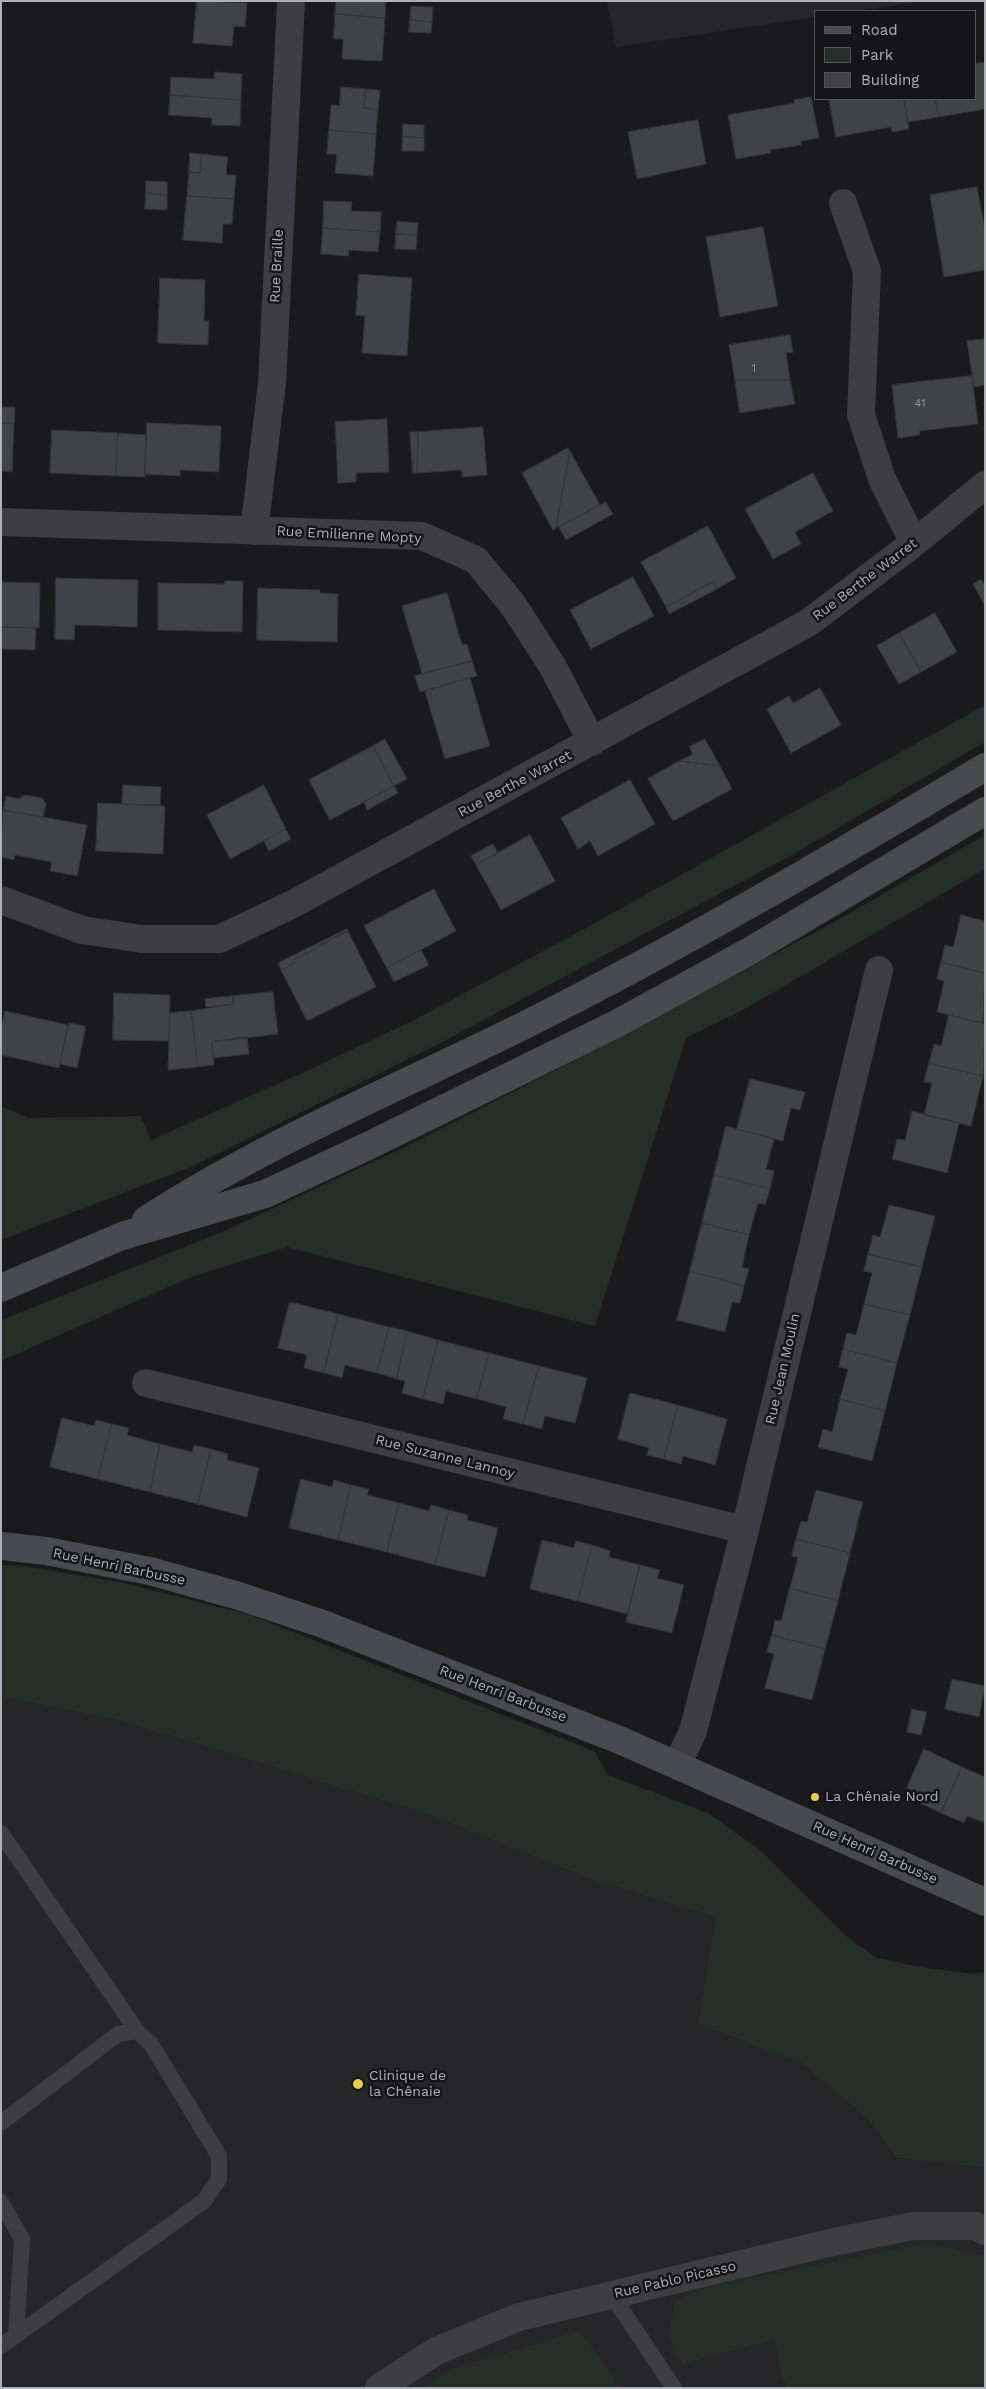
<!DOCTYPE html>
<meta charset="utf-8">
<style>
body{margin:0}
#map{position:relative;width:986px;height:2389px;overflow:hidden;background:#1a1a1c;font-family:"Work Sans",sans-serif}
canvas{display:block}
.frame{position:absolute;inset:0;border:2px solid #adafba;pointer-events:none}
.legend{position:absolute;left:814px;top:10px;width:162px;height:90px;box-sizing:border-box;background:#151517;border:1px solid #525358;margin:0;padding:6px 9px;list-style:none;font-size:15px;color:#adafba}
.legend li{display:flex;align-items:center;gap:10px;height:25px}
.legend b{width:25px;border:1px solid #525358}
</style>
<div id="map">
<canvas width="986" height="2389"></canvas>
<div class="frame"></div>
<ul class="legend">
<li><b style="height:6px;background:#494950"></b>Road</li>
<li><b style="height:14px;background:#262e28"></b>Park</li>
<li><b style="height:14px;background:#414245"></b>Building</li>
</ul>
</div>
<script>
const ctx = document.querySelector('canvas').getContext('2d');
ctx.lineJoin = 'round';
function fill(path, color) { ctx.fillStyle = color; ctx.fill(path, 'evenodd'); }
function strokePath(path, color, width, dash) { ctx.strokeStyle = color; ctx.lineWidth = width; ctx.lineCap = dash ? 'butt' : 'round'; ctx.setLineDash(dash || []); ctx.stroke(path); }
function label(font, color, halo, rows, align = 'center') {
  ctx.font = font + ' "Work Sans",sans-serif'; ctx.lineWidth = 5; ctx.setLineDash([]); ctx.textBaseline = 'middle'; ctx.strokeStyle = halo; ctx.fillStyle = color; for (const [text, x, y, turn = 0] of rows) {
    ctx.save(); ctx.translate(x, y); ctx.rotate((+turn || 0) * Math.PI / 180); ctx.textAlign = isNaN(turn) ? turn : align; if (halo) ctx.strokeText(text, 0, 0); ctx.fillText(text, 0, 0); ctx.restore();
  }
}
const built = new Path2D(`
 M 607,1 L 924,1 L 856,11 L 815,11 L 815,17 L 616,47 Z
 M 1,1697 L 121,1721 L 433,1816 L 586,1878 L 715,1917 L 698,2024 L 802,2064 L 869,2120 L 897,2158 L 985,2168 L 985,2388 L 1,2388 Z`);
const green = new Path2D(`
 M 985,705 L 985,742 L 790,856 L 446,1040 L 191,1167 L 1,1240 L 1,1106 L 30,1118 L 141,1116 L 151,1140 L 311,1069 L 414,1020 L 575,934 Z
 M 985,835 L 985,869 L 743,1010 L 686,1038 L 595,1326 L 287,1247 L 191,1277 L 1,1361 L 1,1320 L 222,1232 L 405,1147 L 624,1035 L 836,921 Z
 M 1,1565 L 25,1566 L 124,1583 L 250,1615 L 594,1751 L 608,1775 L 708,1813 L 760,1850 L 847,1937 L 877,1958 L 926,1968 L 975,1974 L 985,1972 L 985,2168 L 897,2158 L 869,2120 L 802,2064 L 698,2024 L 715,1917 L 586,1878 L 433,1816 L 121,1721 L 1,1697 Z
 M 926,2243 L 985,2256 L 985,2388 L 788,2388 L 782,2378 L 775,2339 L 682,2364 L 669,2338 L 674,2303 L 706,2287 Z
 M 580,2331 L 621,2388 L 425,2388 L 451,2369 Z`);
const building = new Path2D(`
 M 197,1 L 247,3 L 245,27 L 234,26 L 232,46 L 193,43 Z
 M 336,1 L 386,1 L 385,18 L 335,14 Z
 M 411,6 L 433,7 L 432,22 L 410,20 Z
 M 335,14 L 385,18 L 382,61 L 342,59 L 343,39 L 334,39 Z
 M 410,20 L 432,22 L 431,33 L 409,32 Z
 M 985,62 L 985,109 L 939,117 L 935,99 L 975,99 L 975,64 Z
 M 215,72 L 242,74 L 241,100 L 170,95 L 171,77 L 214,79 Z
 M 341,87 L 366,89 L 364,108 L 378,110 L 376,134 L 329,130 L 331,105 L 339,106 Z
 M 366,89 L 380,90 L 378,110 L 364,108 Z
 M 170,95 L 241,100 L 240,126 L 212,125 L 212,118 L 169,115 Z
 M 811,97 L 819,138 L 801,141 L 801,145 L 770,150 L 771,153 L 736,159 L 728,115 L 795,103 L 794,100 Z
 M 829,99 L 904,99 L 909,129 L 892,132 L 891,127 L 836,137 Z
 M 904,99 L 935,99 L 939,117 L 908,122 Z
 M 698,120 L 706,164 L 637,179 L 628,132 Z
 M 403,124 L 424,125 L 424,138 L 403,136 Z
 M 329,130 L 376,134 L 373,176 L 335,173 L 337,154 L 327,154 Z
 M 403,136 L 424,138 L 424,151 L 402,151 Z
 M 190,153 L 201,154 L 200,173 L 189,172 Z
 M 201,154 L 228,157 L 226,175 L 236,175 L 234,199 L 187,196 L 189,172 L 200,173 Z
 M 146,181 L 167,182 L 167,195 L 146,193 Z
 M 977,187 L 985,231 L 985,270 L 944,277 L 930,195 Z
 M 146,193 L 167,195 L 167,210 L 145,209 Z
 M 187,196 L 234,199 L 232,224 L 223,224 L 222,243 L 183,240 Z
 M 324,201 L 352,202 L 351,211 L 381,212 L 380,232 L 323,228 Z
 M 397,221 L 418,223 L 417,235 L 396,234 Z
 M 763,227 L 778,306 L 720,317 L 706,237 Z
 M 323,228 L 380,232 L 378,252 L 349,250 L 348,256 L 321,254 Z
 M 396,234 L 417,235 L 416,250 L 395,249 Z
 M 359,274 L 412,278 L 407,356 L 362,353 L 365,316 L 356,315 Z
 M 160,278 L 205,280 L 204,321 L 209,321 L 208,345 L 158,343 Z
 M 790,335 L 793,352 L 786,353 L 790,380 L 735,380 L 729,345 Z
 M 985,339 L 985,385 L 974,387 L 967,341 Z
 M 972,376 L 978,424 L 919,431 L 920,435 L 898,438 L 892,385 Z
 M 735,380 L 790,380 L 795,404 L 740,413 Z
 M 1,407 L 15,407 L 14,424 L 1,423 Z
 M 387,419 L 389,472 L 356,473 L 356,482 L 338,483 L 335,422 Z
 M 1,423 L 14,424 L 12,472 L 1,471 Z
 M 147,423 L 221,426 L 219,472 L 180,470 L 180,476 L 145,474 Z
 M 483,427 L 487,475 L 462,477 L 462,470 L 417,473 L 418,432 Z
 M 52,430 L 118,433 L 116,476 L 50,473 Z
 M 410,432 L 418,432 L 417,473 L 413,473 Z
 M 118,433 L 146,435 L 145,477 L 116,476 Z
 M 568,448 L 570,451 L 556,528 L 553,530 L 522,473 Z
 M 570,451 L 600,505 L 556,528 Z
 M 813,473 L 833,511 L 795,532 L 801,544 L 773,559 L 745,509 Z
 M 606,502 L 613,514 L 566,540 L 559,527 Z
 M 708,526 L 736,578 L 717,589 L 713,582 L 666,607 L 641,562 Z
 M 633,577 L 654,616 L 591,649 L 570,610 Z
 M 56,578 L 138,580 L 137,627 L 75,625 L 74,640 L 55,639 Z
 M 981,579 L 985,586 L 985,606 L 973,584 Z
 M 225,581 L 243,581 L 242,632 L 158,630 L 158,583 L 224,584 Z
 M 1,582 L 40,583 L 39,628 L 1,627 Z
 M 713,582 L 717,589 L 669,614 L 666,607 Z
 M 258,588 L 320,590 L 320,593 L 338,594 L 337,642 L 257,640 Z
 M 447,593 L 462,645 L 467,644 L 472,661 L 422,674 L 402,606 Z
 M 935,613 L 957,652 L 921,672 L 899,633 Z
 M 2,627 L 36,628 L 35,650 L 2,649 Z
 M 899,633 L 921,672 L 899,684 L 877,646 Z
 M 472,661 L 477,676 L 420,692 L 415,676 Z
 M 470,678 L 490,746 L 445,759 L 425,691 Z
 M 820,688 L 841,725 L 791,753 L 767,709 L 789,696 L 793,703 Z
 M 385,739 L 407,779 L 394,786 L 373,746 Z
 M 705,739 L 720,766 L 679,761 L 693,754 L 689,747 Z
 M 373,746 L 394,786 L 330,820 L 309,780 Z
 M 679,761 L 720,766 L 732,789 L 673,821 L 648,779 Z
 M 630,780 L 655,824 L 598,856 L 590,841 L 578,849 L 561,818 Z
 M 123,785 L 161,787 L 160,805 L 122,804 Z
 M 264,785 L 286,829 L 230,859 L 207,815 Z
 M 394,786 L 398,793 L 367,810 L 364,802 Z
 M 25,795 L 42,798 L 46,804 L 43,817 L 3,810 L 6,796 L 19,799 Z
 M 98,803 L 165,806 L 163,854 L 96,851 Z
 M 3,810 L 87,825 L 77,876 L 50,871 L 52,862 L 15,855 L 14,860 L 1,857 Z
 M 286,829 L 291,839 L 269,851 L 264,841 Z
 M 530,835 L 555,881 L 501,910 L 476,865 Z
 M 493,844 L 498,853 L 476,865 L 471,856 Z
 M 434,889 L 456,931 L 387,968 L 364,926 Z
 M 961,915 L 985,921 L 985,973 L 941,962 L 945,945 L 953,947 Z
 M 347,929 L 348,931 L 317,947 L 318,948 L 293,960 L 295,963 L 281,970 L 278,963 Z
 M 348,931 L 376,987 L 307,1021 L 281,970 L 295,963 L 293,960 L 318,948 L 317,947 Z
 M 421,950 L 429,965 L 394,982 L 387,968 Z
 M 941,962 L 985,973 L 983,1023 L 937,1012 L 944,981 L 937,979 Z
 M 273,992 L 278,1034 L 212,1042 L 214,1065 L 198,1067 L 191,1011 L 233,1004 L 233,996 Z
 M 114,993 L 170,995 L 169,1041 L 113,1040 Z
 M 233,996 L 233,1004 L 206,1007 L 205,999 Z
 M 5,1011 L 68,1025 L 59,1068 L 1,1055 L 1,1028 Z
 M 191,1011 L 198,1067 L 168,1070 L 170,1013 Z
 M 949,1015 L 985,1024 L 983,1076 L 929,1063 L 934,1044 L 941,1046 Z
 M 69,1023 L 86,1026 L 77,1068 L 60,1064 Z
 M 247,1037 L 249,1054 L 213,1058 L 212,1042 Z
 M 929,1063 L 983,1076 L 971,1126 L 924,1115 L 932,1083 L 924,1082 Z
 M 750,1079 L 805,1092 L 800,1110 L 791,1108 L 783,1141 L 737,1129 Z
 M 912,1111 L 959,1123 L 947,1173 L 892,1159 L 897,1139 L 905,1140 Z
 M 726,1126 L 774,1139 L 766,1169 L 774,1171 L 770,1189 L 714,1175 Z
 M 714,1175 L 770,1189 L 765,1205 L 758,1203 L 749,1235 L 702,1223 Z
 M 889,1205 L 935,1216 L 922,1267 L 868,1254 L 873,1235 L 880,1237 Z
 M 702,1223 L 749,1235 L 742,1267 L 749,1269 L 744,1286 L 690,1271 Z
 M 868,1254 L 922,1267 L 910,1315 L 864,1304 L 872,1273 L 864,1271 Z
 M 690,1271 L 744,1286 L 740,1303 L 732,1302 L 725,1332 L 677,1320 Z
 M 290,1302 L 338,1314 L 324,1373 L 304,1368 L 307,1355 L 278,1348 Z
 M 864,1304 L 910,1315 L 897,1363 L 843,1349 L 847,1333 L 856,1335 Z
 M 338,1314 L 389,1327 L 377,1373 L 345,1365 L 342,1378 L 324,1373 Z
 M 389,1327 L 407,1331 L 397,1379 L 377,1373 Z
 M 407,1331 L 438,1340 L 423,1399 L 402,1393 L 405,1381 L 397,1379 Z
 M 438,1340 L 489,1353 L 477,1399 L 446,1391 L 443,1404 L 423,1399 Z
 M 843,1349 L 897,1363 L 885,1411 L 840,1399 L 848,1369 L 839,1367 Z
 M 489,1353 L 539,1366 L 523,1424 L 503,1419 L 506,1407 L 477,1399 Z
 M 539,1366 L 587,1378 L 575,1423 L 545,1416 L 542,1429 L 523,1424 Z
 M 630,1393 L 678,1405 L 664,1459 L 647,1455 L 649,1448 L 618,1439 Z
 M 840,1399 L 885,1411 L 872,1461 L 818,1447 L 823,1429 L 832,1432 Z
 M 678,1405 L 727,1419 L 715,1465 L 683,1456 L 681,1464 L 664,1459 Z
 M 62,1418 L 94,1426 L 96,1420 L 112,1424 L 98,1479 L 50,1467 Z
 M 112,1424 L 129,1428 L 127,1435 L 160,1444 L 150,1492 L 98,1479 Z
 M 160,1444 L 192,1452 L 194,1445 L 211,1449 L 198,1504 L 150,1492 Z
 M 211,1449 L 228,1454 L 227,1460 L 259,1468 L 247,1517 L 198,1504 Z
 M 301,1479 L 332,1487 L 334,1480 L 351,1485 L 338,1540 L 289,1528 Z
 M 351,1485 L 369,1489 L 367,1495 L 399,1503 L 387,1552 L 338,1540 Z
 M 816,1490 L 863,1502 L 850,1553 L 796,1539 L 801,1521 L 807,1522 Z
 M 399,1503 L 429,1511 L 431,1505 L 449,1510 L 435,1565 L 387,1552 Z
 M 449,1510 L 468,1515 L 467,1520 L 498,1528 L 485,1577 L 435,1565 Z
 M 796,1539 L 850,1553 L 838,1601 L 790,1588 L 798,1557 L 792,1556 Z
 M 542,1540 L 574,1548 L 576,1541 L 592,1545 L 578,1601 L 530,1589 Z
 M 592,1545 L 610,1551 L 609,1557 L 640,1565 L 627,1614 L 578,1601 Z
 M 640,1565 L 660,1570 L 657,1578 L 684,1585 L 672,1633 L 626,1622 Z
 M 790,1588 L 838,1601 L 825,1649 L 772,1635 L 775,1620 L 781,1621 Z
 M 772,1635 L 825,1649 L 812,1700 L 765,1688 L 774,1654 L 767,1652 Z
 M 952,1679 L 985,1686 L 979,1717 L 945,1709 Z
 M 912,1709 L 927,1712 L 921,1735 L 907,1732 Z
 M 924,1749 L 962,1767 L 941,1813 L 920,1803 L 923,1795 L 907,1788 Z
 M 962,1767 L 985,1777 L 985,1823 L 967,1816 L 964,1823 L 941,1813 Z`);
const lane = new Path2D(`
 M 1,1833 L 137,2031
 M 1,2123 L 118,2034 L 137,2031 L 151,2044 L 219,2156 L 219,2179 L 204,2201 L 1,2346
 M 1,2202 L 22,2239 L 16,2335
 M 612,2295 L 674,2388`);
const street = new Path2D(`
 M 843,203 L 867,271 L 861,415 L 882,479 L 914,543
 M 1,522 L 422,536 L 476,560 L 513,605 L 553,667 L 592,742
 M 254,531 L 272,383 L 291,1
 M 1,900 L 82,930 L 142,939 L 219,939 L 291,905 L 808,623 L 914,543 L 985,485
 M 146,1383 L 745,1530
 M 677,1765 L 693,1731 L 745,1530 L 879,970
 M 379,2388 L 436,2351 L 519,2317 L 838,2241 L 913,2226 L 976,2226 L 985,2231`);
const secondary = new Path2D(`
 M 146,1220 C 265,1143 398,1088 525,1025 C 682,946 834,857 985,767
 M 1,1288 L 122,1236 L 265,1194 L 372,1144 L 616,1024 L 748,952 L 985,811
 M 1,1546 L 46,1551 L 150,1571 L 239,1596 L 323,1624 L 622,1741 L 985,1902`);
const markers = [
 [815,1797,5,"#e7ce46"],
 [358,2084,6,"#e7ce46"]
];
const numberNames = [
 ["1",754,369],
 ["41",920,404]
];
const streetNames = [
 ["Rue Braille",277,266,-87],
 ["Rue Emilienne Mopty",349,535,3],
 ["Rue Berthe Warret",865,580,-37],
 ["Rue Berthe Warret",515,784,-28],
 ["Rue Jean Moulin",783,1369,-77],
 ["Rue Suzanne Lannoy",445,1457,14],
 ["Rue Henri Barbusse",119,1567,12],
 ["Rue Henri Barbusse",503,1694,21],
 ["Rue Henri Barbusse",875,1853,24],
 ["Rue Pablo Picasso",675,2280,-13]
];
const poiNames = [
 ["La Chênaie Nord",825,1797],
 ["Clinique de",369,2076],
 ["la Chênaie",369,2092]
];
fill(built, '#262629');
fill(green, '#262e28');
fill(building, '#414245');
strokePath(building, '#343437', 1);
strokePath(lane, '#3d3d42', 16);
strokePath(street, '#3d3d42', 28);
strokePath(secondary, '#494950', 28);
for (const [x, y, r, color] of markers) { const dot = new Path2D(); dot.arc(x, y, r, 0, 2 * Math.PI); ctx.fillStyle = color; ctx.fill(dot); strokePath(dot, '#151517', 2); }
label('11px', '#92949d', null, numberNames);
label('14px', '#adafba', '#151517', streetNames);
label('14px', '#adafba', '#151517', poiNames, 'left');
</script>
